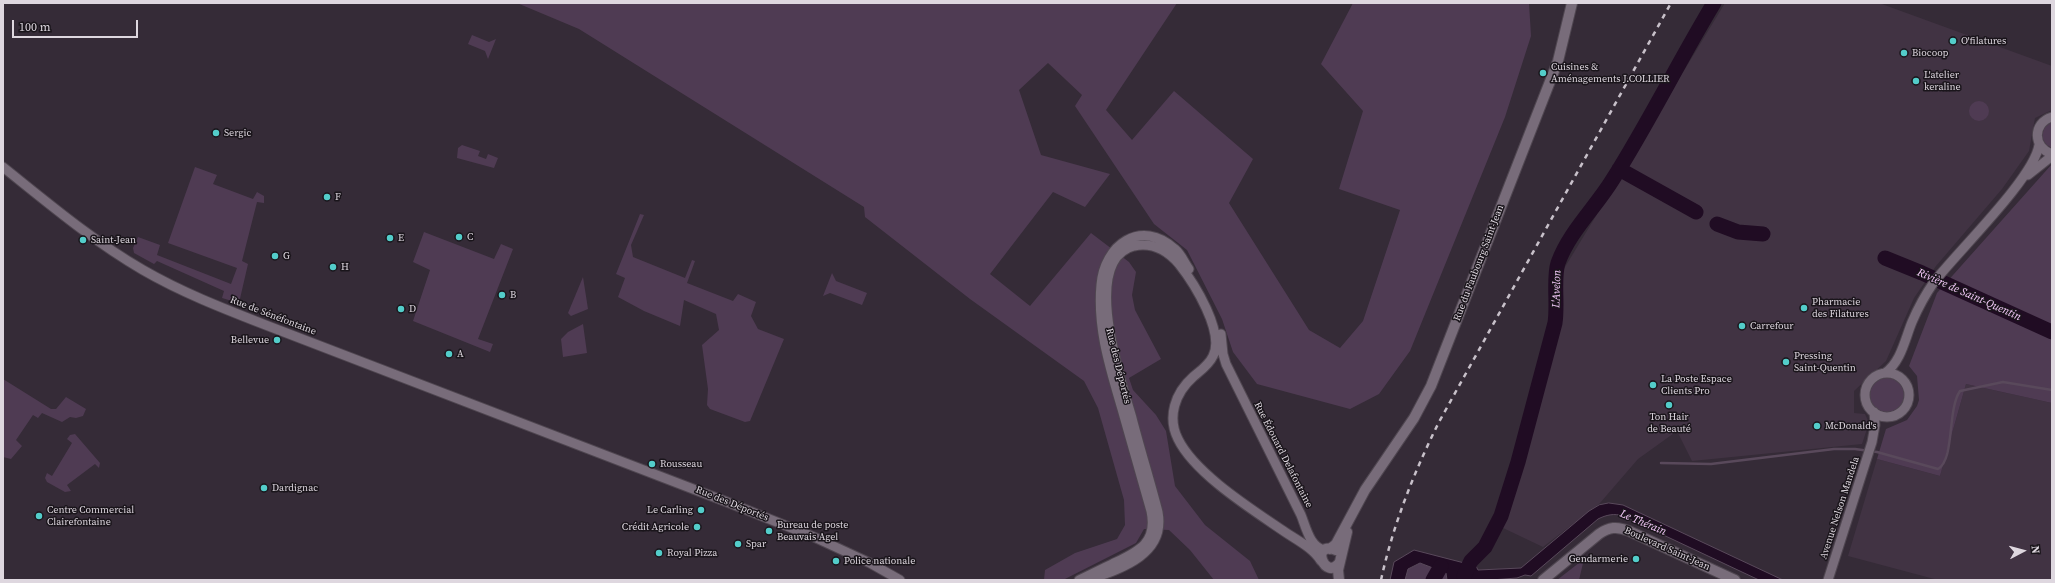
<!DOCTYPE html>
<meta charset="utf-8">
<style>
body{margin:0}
#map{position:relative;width:2055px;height:583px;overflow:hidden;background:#352b37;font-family:"Source Serif 4",serif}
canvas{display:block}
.frame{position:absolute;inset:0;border:4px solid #ded7df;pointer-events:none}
.north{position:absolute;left:2003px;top:531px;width:40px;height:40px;-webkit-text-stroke:3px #1a151b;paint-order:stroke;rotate:84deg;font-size:11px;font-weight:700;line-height:16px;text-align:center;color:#ded7df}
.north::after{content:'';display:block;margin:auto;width:14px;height:18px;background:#ded7df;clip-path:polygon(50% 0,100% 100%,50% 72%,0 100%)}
.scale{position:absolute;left:12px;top:20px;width:126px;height:18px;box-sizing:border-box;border:2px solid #ded7df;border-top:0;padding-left:5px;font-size:12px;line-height:14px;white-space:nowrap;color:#ded7df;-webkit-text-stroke:3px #1a151b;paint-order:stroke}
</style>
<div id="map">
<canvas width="2055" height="583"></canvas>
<div class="frame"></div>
<div class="north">N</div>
<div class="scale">100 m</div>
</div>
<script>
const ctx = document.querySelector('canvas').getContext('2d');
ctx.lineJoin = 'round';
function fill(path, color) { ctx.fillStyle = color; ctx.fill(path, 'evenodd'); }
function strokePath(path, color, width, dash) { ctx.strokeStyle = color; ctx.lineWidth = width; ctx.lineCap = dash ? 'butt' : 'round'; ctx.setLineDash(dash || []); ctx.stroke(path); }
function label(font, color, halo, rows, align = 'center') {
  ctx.font = font + ' "Source Serif 4",serif'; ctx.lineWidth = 3; ctx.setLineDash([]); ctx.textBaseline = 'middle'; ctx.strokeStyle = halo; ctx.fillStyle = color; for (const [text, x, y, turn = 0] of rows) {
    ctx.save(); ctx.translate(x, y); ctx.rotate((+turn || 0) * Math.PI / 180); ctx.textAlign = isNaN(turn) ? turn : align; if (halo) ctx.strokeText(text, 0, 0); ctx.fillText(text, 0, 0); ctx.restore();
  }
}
const built = new Path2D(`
 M 1725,3 L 1879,3 L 2052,66 L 2052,110 L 2035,118 L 2029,151 L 2002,189 L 1936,266 L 1914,298 L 1886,361 L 1854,391 L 1854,413 L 1865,414 L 1869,423 L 1862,444 L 1692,461 L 1677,431 L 1638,459 L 1600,503 L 1543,547 L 1501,527 L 1556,327 L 1562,272 Z
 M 1966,384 L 2052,403 L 2052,580 L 1938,580 L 1848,556 L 1877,459 L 1940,476 Z`);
const green = new Path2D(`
 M 517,3 L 1177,3 L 1106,110 L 1132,140 L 1174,91 L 1253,159 L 1229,203 L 1309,330 L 1340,348 L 1363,321 L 1400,210 L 1339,189 L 1363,111 L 1321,64 L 1353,3 L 1529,3 L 1531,36 L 1505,117 L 1410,351 L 1379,394 L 1350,409 L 1257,384 L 1233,352 L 1222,319 L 1187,250 L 1154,224 L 1075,106 L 1082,95 L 1048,63 L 1019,90 L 1041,155 L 1110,174 L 1085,207 L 1053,192 L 990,274 L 1030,306 L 1091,233 L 1129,262 L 1136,272 L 1132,295 L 1135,310 L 1161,359 L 1129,378 L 1133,390 L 1156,415 L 1166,431 L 1175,486 L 1205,525 L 1250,561 L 1259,580 L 1214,580 L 1190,550 L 1169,530 L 1144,529 L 1136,543 L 1063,580 L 1044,580 L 1045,570 L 1075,553 L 1117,539 L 1125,525 L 1124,500 L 1098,408 L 1084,381 L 970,299 L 865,217 L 864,207 L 579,29 Z
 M 472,35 L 489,42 L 496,39 L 488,59 L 485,51 L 468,44 Z
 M1969 111a10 10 0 1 1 20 0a10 10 0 1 1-20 0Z
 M 2052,122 L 2052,148 C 2043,144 2040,136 2045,127 Z
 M 462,145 L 480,151 L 478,156 L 486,159 L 488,154 L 498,158 L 494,168 L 457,158 L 458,148 Z
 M 2052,164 L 2052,403 L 1966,384 L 1940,476 L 1877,459 L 1886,429 L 1907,420 L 1917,406 L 1919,400 L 1917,376 L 1909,366 L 1937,293 Z
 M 195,167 L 217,175 L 213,184 L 253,199 L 257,192 L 264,196 L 264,203 L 257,202 L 242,261 L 248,264 L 239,303 L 222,298 L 224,291 L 157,261 L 154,264 L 134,253 L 133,248 L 138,237 L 160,245 L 157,255 L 231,284 L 237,268 L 168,243 Z
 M 640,214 L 644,215 L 631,245 L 633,257 L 685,278 L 692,260 L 695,261 L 687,283 L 733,301 L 738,294 L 756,302 L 751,316 L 758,329 L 784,339 L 750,421 L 745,422 L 710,409 L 707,405 L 708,389 L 702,345 L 719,330 L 716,314 L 684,300 L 680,326 L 644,311 L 618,297 L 625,278 L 616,274 Z
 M 424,232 L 494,259 L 501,244 L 513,249 L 478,339 L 493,344 L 490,352 L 413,321 L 430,270 L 413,262 Z
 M 832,273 L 836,281 L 867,293 L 862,305 L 830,293 L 823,296 Z
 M 583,277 L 588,309 L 571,316 L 568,313 Z
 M 583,324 L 587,353 L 563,357 L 561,339 L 568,332 Z
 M1870 395a17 17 0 1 1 34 0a17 17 0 1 1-34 0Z
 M 3,379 L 51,409 L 56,409 L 66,397 L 86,409 L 83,416 L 76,418 L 70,417 L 62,422 L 42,413 L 38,418 L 33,415 L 16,440 L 22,446 L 11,459 L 3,457 Z
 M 75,434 L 100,463 L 99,468 L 95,464 L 67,485 L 71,491 L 65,492 L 47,482 L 45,478 L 47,473 L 52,476 L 72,443 L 67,439 L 70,435 Z
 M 1584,559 L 1579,580 L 1557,580 Z
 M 1420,563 L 1446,573 L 1447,580 L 1405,580 L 1408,569 Z`);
const water = new Path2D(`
 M 1609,503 L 1623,505 L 1783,580 L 1759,580 L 1623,516 C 1614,513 1606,515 1598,519 L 1531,576 L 1525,575 L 1517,578 L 1491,580 L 1447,580 L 1446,573 L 1420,563 L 1408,569 L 1405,580 L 1390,580 L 1394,562 L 1414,550 L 1476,566 L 1478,570 L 1521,568 L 1589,511 L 1599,505 Z`);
const stream = new Path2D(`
 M 1661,463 L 1711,464 L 1834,449 L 1855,449 L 1877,452 L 1938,469 C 1955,459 1947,410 1960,391 L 2003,382 L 2052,390`);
const river = new Path2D(`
 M 1619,169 L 1696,212
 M 1717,224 L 1738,232 L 1763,234
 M 1885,258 L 1922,273 L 2052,332
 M 1464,576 L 1471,561 L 1485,547 L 1501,516 L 1518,462 L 1555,323 C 1558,303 1553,279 1558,263 C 1569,232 1596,207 1613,179 C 1649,122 1679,61 1714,3
 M 1433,580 L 1441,566`);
const tertiary = new Path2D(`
 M 2052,117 C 2032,123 2033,148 2052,154
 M 3,167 C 48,203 93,241 143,270 C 181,292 222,308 263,324 L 727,502 L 814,537 L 870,563 L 900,580
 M 2028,175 L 2052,156
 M 1221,334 L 1223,354 L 1226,364 L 1301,515 C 1306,527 1310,548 1325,550
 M 1885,373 C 1901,362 1905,339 1912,322 C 1918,308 1925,295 1934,282 C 1958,251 2034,178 2039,145
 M1865 395a22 22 0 1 1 44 0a22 22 0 1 1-44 0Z
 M 1079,580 C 1090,575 1101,569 1112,564 C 1137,552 1158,544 1151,511 C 1141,477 1132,443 1122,409 C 1110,368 1097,328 1101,285 C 1104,245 1141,218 1175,249 C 1181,254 1184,262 1189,269
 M 1088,580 C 1120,569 1166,555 1158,512 C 1150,481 1140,449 1132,418 C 1122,383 1079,260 1134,246 C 1153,242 1167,250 1179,264 C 1194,283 1225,332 1213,356 C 1209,365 1200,371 1193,377 C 1175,393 1167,417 1178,439 C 1195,474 1253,510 1285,532 C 1297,540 1313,548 1321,561
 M 1828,580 L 1872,442 L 1875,425 L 1874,412`);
const secondary = new Path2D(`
 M 1330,549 L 1336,544 L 1365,490 L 1414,418 L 1431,386 L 1558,61 L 1572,3
 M 1336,550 C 1309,540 1325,583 1340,562
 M 1339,580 L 1338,570 L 1347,532
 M 1543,580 L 1599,534 C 1609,527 1617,526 1629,531 L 1735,580`);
const rail = new Path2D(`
 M 1381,580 C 1393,525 1414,472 1439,422 L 1671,3`);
const markers = [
 [1953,41,4,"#53cdca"],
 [1904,53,4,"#53cdca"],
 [1543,73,4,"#53cdca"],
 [1916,81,4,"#53cdca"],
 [216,133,4,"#53cdca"],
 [327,197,4,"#53cdca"],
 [459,237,4,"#53cdca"],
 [390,238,4,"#53cdca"],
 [83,240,4,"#53cdca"],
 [275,256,4,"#53cdca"],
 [333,267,4,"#53cdca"],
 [502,295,4,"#53cdca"],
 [1804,308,4,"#53cdca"],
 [401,309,4,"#53cdca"],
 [1742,326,4,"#53cdca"],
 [277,340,4,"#53cdca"],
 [449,354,4,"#53cdca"],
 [1786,362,4,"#53cdca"],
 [1653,385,4,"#53cdca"],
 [1669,405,4,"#53cdca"],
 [1817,426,4,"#53cdca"],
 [652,464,4,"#53cdca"],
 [264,488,4,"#53cdca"],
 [701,510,4,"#53cdca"],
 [39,516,4,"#53cdca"],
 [697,527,4,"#53cdca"],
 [769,531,4,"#53cdca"],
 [738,544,4,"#53cdca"],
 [659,553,4,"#53cdca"],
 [1636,559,4,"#53cdca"],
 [836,561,4,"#53cdca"]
];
const poiNames = [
 ["O'filatures",1961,41],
 ["Biocoop",1912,53],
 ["Cuisines &",1551,67],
 ["Aménagements J.COLLIER",1551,79],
 ["L'atelier",1924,75],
 ["keraline",1924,87],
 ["Sergic",224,133],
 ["F",335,197],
 ["C",467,237],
 ["E",398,238],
 ["Saint-Jean",91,240],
 ["G",283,256],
 ["H",341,267],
 ["B",510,295],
 ["Pharmacie",1812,302],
 ["des Filatures",1812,314],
 ["D",409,309],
 ["Carrefour",1750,326],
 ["Bellevue",269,340,"right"],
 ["A",457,354],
 ["Pressing",1794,356],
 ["Saint-Quentin",1794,368],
 ["La Poste Espace",1661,379],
 ["Clients Pro",1661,391],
 ["Ton Hair",1669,417,"center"],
 ["de Beauté",1669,429,"center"],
 ["McDonald's",1825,426],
 ["Rousseau",660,464],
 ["Dardignac",272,488],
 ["Centre Commercial",47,510],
 ["Clairefontaine",47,522],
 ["Le Carling",693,510,"right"],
 ["Bureau de poste",777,525],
 ["Beauvais Agel",777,537],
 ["Crédit Agricole",689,527,"right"],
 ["Spar",746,544],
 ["Royal Pizza",667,553],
 ["Gendarmerie",1628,559,"right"],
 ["Police nationale",844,561]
];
const streetNames = [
 ["Rue du Faubourg Saint-Jean",1479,263,-69],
 ["Rue de Sénéfontaine",273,316,21],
 ["Rue des Déportés",1118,366,76],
 ["Rue Édouard Delafontaine",1283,455,63],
 ["Rue des Déportés",732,504,22],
 ["Avenue Nelson Mandela",1840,508,-72],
 ["Boulevard Saint-Jean",1667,549,24]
];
const waterNames = [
 ["L'Avelon",1557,289,-88],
 ["Rivière de Saint-Quentin",1969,295,24],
 ["Le Thérain",1643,523,23]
];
fill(built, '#413343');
fill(green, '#4f3b53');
fill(water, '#200c23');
strokePath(water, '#59495b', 1);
strokePath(stream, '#59495b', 2.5);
strokePath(river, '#200c23', 15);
strokePath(tertiary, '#4f4650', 11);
strokePath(secondary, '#4f4650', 12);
strokePath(tertiary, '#786c7a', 9);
strokePath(secondary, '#786c7a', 10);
strokePath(rail, '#c8c1ca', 2.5, [5, 5]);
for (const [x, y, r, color] of markers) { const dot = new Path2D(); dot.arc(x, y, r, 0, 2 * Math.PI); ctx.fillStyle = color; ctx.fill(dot); strokePath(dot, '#1a151b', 1.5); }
label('10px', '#ded7df', '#1a151b', poiNames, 'left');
label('10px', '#ded7df', '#1a151b', streetNames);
label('italic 11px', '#f8ccfe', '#1a151b', waterNames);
</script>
